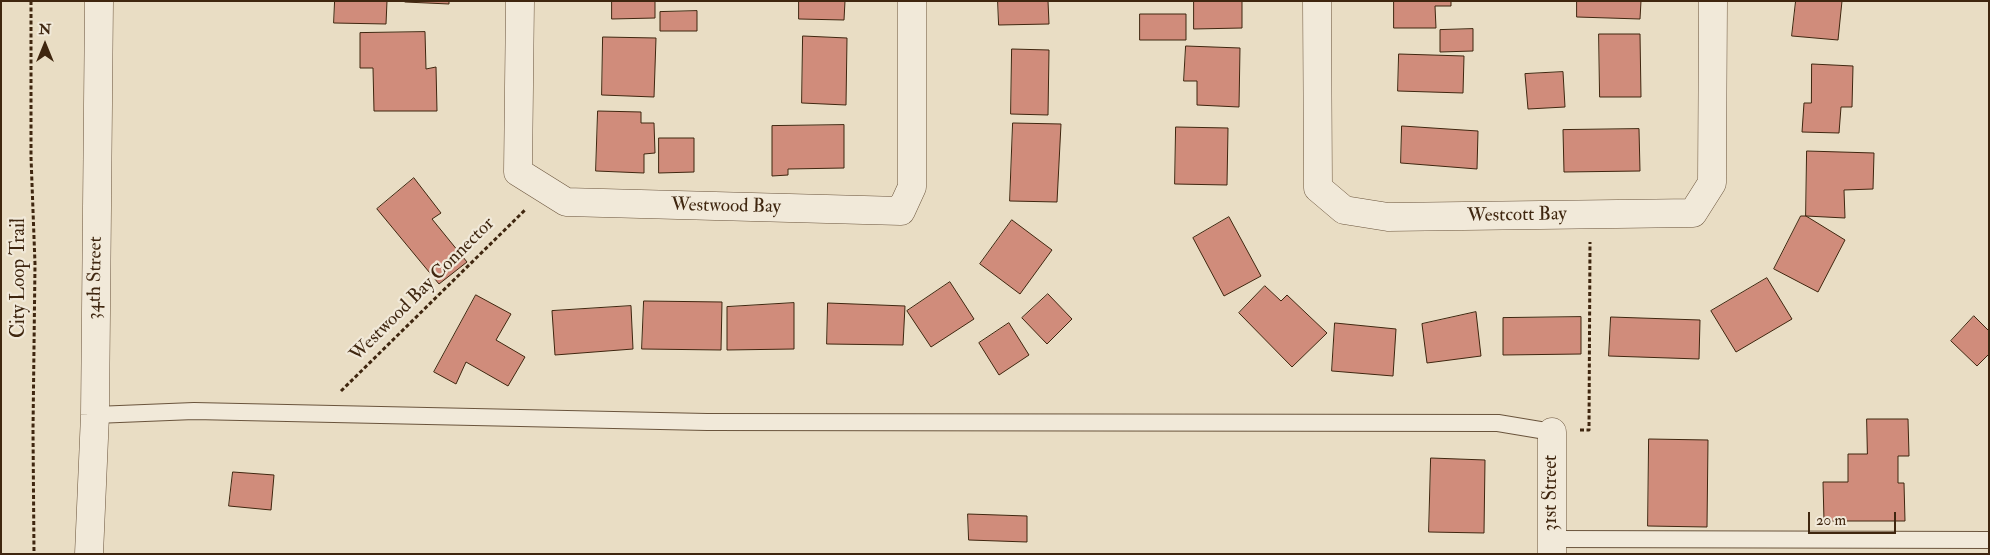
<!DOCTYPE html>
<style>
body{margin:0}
#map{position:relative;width:1990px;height:555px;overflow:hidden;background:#e9ddc4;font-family:"IM FELL Double Pica",serif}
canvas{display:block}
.frame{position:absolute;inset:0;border:2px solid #3f260f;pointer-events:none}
.north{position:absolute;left:20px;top:20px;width:50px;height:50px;-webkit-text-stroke:4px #f1e9d9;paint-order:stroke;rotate:0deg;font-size:14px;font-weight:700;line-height:20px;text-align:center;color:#3f260f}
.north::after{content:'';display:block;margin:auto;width:18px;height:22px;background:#3f260f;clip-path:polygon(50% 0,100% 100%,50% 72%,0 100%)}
.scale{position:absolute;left:1808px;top:512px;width:88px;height:22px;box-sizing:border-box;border:2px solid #3f260f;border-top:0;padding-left:6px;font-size:15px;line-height:18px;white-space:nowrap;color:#3f260f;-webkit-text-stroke:4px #f1e9d9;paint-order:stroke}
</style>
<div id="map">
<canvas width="1990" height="555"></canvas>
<div class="frame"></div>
<div class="north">N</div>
<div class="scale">20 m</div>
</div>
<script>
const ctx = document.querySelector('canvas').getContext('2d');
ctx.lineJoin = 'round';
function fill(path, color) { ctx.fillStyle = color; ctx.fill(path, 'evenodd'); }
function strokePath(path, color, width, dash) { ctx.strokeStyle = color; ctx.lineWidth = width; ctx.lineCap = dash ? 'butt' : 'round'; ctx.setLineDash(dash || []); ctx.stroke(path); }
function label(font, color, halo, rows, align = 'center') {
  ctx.font = font + ' "IM FELL Double Pica",serif'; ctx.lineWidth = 4.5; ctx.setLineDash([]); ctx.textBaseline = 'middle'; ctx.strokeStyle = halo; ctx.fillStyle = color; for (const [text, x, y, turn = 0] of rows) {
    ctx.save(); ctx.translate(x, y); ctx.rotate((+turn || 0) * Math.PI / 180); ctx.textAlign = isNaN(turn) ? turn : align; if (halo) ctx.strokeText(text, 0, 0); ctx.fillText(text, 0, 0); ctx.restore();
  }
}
const building = new Path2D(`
 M 335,1 L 387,1 L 386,24 L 334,23 Z
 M 405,1 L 449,1 L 449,4 L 405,2 Z
 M 612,1 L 655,1 L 655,18 L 612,19 Z
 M 799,1 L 845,1 L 844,20 L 799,19 Z
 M 998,1 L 1048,1 L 1049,24 L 999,25 Z
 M 1194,1 L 1242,1 L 1242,28 L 1194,29 Z
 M 1394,1 L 1451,1 L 1451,6 L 1435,6 L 1436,28 L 1394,28 Z
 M 1577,1 L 1641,1 L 1640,19 L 1577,17 Z
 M 1796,1 L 1842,1 L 1838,40 L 1792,36 Z
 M 697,11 L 697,31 L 660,31 L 660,12 Z
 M 1140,14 L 1186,14 L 1186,40 L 1140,40 Z
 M 1473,29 L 1473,51 L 1440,52 L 1440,30 Z
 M 425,32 L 426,69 L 436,67 L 437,111 L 374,111 L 373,68 L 360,68 L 360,33 Z
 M 1599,34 L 1640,34 L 1641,97 L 1600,97 Z
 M 803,36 L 847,38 L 846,105 L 802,103 Z
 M 603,37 L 656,38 L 654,97 L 602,95 Z
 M 1186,46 L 1240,48 L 1239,107 L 1197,105 L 1197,81 L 1184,81 Z
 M 1012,49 L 1049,50 L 1048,115 L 1011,114 Z
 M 1399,54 L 1464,56 L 1463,93 L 1398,91 Z
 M 1812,64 L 1853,66 L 1852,107 L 1841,107 L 1839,133 L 1802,132 L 1804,103 L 1811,103 Z
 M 1563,72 L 1565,107 L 1528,109 L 1525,74 Z
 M 598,111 L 641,112 L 641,123 L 654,123 L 655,153 L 644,154 L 644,173 L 596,171 Z
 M 1013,123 L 1061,124 L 1057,202 L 1010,201 Z
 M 844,125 L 844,168 L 788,169 L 788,175 L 772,176 L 772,126 Z
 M 1402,126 L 1478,131 L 1477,169 L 1401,163 Z
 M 1176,127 L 1228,128 L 1227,185 L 1175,184 Z
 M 1639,129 L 1640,171 L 1564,172 L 1563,130 Z
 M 659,138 L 694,138 L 694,172 L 659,173 Z
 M 1807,151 L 1874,153 L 1873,189 L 1844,190 L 1845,218 L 1806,216 Z
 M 414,178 L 441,213 L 432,219 L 467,262 L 439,284 L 377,209 Z
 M 1801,216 L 1806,216 L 1845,240 L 1818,292 L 1774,269 Z
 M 1229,217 L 1261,276 L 1224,296 L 1193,238 Z
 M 1012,220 L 1052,250 L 1020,294 L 980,264 Z
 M 1767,278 L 1792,319 L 1736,352 L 1711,311 Z
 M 950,282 L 974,319 L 931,347 L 907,311 Z
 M 1265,286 L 1281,301 L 1287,295 L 1327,333 L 1292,367 L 1239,313 Z
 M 1048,294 L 1072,319 L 1047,344 L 1022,318 Z
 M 476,295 L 511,314 L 496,340 L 525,357 L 508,386 L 466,362 L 456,384 L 434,372 Z
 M 644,301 L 722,302 L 721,350 L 642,349 Z
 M 794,303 L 794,349 L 727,350 L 727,307 Z
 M 828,303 L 905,306 L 903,345 L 827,344 Z
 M 631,306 L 633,349 L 555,355 L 552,311 Z
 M 1476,312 L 1481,356 L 1427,363 L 1422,324 Z
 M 1974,316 L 1989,331 L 1989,354 L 1977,366 L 1951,341 Z
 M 1581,317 L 1581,354 L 1503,355 L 1503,318 Z
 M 1611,317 L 1700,320 L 1699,359 L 1609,356 Z
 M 1009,323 L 1029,355 L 999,375 L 979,343 Z
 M 1335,323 L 1396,329 L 1393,376 L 1332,371 Z
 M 1867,419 L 1908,419 L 1909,456 L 1898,456 L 1898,483 L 1904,483 L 1905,521 L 1824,521 L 1823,482 L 1848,482 L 1848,454 L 1867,454 Z
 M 1649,439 L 1708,440 L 1707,527 L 1648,526 Z
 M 1431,458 L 1485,460 L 1484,533 L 1429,532 Z
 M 233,472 L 274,475 L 271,510 L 229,506 Z
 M 968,514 L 1027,516 L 1027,542 L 969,540 Z`);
const path = new Path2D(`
 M 31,1 L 31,157 L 35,264 L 33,430 L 34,554
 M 341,391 L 526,209
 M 1580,430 L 1589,430 L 1590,242`);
const lane = new Path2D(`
 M 95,415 L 194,411 L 707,422 L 1498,423 L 1552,432
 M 1552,539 L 1989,540`);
const street = new Path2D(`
 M 520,1 L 518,172 L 566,202 L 901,211 L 912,187 L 912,1
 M 1317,1 L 1318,188 L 1344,210 L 1388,217 L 1693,213 L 1712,183 L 1713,1
 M 1552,432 L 1552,554
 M 89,554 L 95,415 L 99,1`);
const streetNames = [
 ["Westwood Bay",726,207,1],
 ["Westcott Bay",1517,216,-1],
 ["City Loop Trail",20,278,-90],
 ["34th Street",96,278,-89],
 ["Westwood Bay Connector",423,290,-45],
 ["31st Street",1552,493,-90]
];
fill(building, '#d08c7b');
strokePath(building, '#3f260f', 1);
strokePath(lane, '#6a543c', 18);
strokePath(street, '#6a543c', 29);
strokePath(path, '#3f260f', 3, [4, 2.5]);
strokePath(lane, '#f1e9d9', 16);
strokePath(street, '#f1e9d9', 28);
label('19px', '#3f260f', '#f1e9d9', streetNames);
</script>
